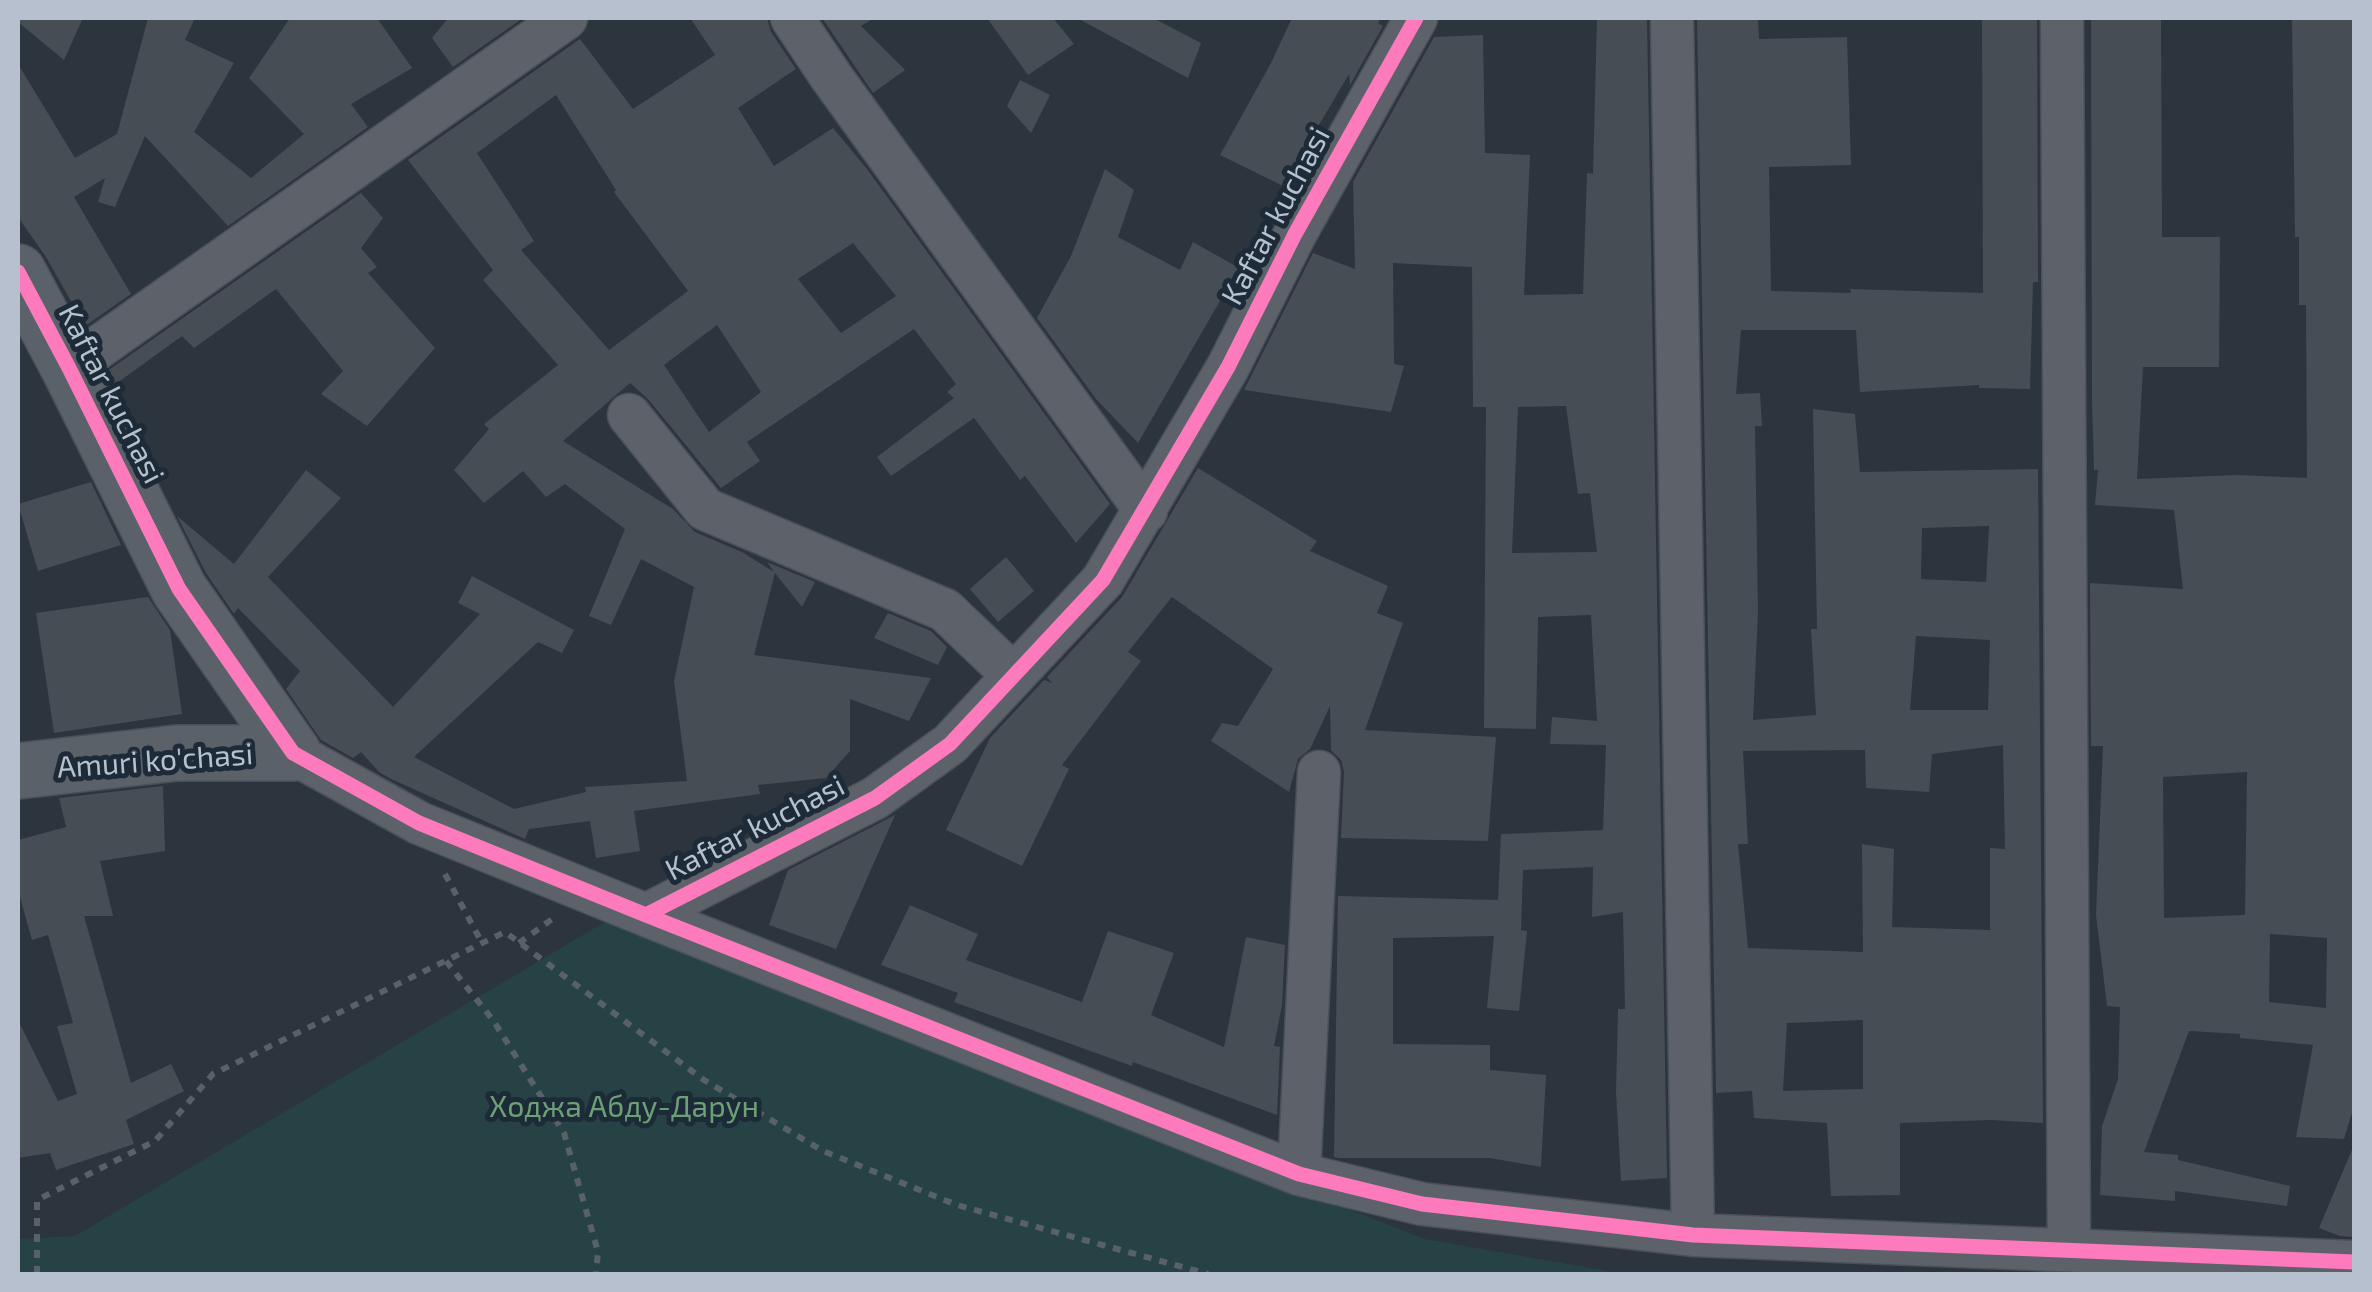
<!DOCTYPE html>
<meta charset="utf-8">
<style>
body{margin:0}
#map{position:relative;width:2372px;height:1292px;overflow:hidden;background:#2c343d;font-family:"Exo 2",sans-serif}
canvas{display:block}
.frame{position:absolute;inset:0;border:20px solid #b6c0ce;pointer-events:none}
</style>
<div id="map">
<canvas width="2372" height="1292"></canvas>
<div class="frame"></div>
</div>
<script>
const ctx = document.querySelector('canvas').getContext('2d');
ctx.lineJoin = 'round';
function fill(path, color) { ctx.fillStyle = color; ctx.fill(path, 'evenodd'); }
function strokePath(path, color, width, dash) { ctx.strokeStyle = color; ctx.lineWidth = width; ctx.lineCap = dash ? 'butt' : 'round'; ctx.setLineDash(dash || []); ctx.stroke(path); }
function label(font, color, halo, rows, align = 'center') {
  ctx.font = font + ' "Exo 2",sans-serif'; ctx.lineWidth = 10; ctx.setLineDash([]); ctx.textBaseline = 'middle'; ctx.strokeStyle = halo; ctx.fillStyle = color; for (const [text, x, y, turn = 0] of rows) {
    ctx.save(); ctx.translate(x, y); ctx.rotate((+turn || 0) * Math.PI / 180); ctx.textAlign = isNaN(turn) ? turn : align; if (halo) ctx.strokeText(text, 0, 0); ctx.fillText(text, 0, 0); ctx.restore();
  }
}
const green = new Path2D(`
 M 608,920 L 1425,1239 L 1625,1274 L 18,1274 L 18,1239 L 75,1236 Z`);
const building = new Path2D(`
 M 18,18 L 83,18 L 64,60 L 18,22 Z
 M 148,18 L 195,18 L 185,40 L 234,63 L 194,132 L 251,178 L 304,134 L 249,78 L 290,18 L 377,18 L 412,68 L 351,104 L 368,127 L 228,226 L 145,136 L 115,207 L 98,202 L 105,178 L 74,197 L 131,294 L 85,326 L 46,257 L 18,217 L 18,64 L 75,158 L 117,134 Z
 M 448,18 L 523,18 L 453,67 L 432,38 Z
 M 690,18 L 767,18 L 771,32 L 796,69 L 738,108 L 774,166 L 833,128 L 867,169 L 1110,504 L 1076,543 L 1025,476 L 1020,480 L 974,418 L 891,476 L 877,457 L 954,398 L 947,392 L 956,384 L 914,329 L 747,442 L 760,461 L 721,488 L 648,399 L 630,383 L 563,441 L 673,509 L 695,532 L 742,552 L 774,572 L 767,562 L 815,582 L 802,607 L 775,573 L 754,655 L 931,678 L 909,721 L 850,699 L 850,751 L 826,778 L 758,785 L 760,794 L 634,811 L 640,851 L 596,858 L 590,821 L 529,829 L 525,839 L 391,779 L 379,772 L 361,752 L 353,758 L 321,740 L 286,689 L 300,671 L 238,608 L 234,614 L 206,573 L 177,516 L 234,564 L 306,470 L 341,498 L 268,577 L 393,707 L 480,614 L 458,603 L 472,576 L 574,630 L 562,653 L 538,642 L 414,757 L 514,809 L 586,792 L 585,787 L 687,781 L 674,681 L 694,587 L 641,559 L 611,625 L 589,616 L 625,529 L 565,484 L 546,497 L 523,471 L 484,503 L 454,470 L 489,429 L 484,424 L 558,365 L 483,280 L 493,270 L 408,160 L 580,39 L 633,109 L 715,55 ZM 556,95 L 616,190 L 614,192 L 688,291 L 609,350 L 521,250 L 534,241 L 477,153 ZM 853,243 L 896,296 L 841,333 L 798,279 ZM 717,325 L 761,392 L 709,432 L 664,365 Z
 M 822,18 L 874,18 L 861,26 L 905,70 L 873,93 Z
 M 987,18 L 1053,18 L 1074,44 L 1028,75 Z
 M 1077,18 L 1153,18 L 1201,43 L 1188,78 Z
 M 1292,18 L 1381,18 L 1378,23 L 1383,26 L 1350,85 L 1349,74 L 1283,186 L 1220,155 L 1271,63 Z
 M 1597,18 L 1647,18 L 1667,1178 L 1621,1181 L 1616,1092 L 1618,1009 L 1625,1009 L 1623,912 L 1592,917 L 1593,867 L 1523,870 L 1521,930 L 1527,931 L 1519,1011 L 1487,1008 L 1494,936 L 1393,938 L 1393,1044 L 1490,1045 L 1490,1070 L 1546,1075 L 1541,1167 L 1490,1158 L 1339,1158 L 1334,1157 L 1338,896 L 1498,900 L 1501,834 L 1603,830 L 1606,745 L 1550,744 L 1552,717 L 1597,721 L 1591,615 L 1538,617 L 1536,729 L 1484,728 L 1486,407 L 1473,407 L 1472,267 L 1393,263 L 1394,364 L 1404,366 L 1391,412 L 1244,390 L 1313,253 L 1355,269 L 1353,182 L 1434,37 L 1483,35 L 1485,153 L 1530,155 L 1524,295 L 1583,294 L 1587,173 L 1593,174 ZM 1566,406 L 1578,494 L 1590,493 L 1597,552 L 1512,553 L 1518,407 Z
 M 1697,18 L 1758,18 L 1759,39 L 1847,37 L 1851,165 L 1769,167 L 1771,291 L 1851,293 L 1850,289 L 1983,293 L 1982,18 L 2037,18 L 2038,282 L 2033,282 L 2030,389 L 1979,388 L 1979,385 L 1860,392 L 1856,330 L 1741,330 L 1736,394 L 1760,393 L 1762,426 L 1755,426 L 1758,613 L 1753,720 L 1816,715 L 1811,629 L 1817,629 L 1813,409 L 1855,414 L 1860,472 L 2038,469 L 2043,1123 L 1991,1120 L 1900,1123 L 1900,1195 L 1831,1196 L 1827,1123 L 1754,1118 L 1752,1091 L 1716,1093 ZM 1989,526 L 1986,582 L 1921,579 L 1922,528 ZM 1916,636 L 1990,640 L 1988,710 L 1910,710 ZM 2003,745 L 2005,849 L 1990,848 L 1990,930 L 1892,927 L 1894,849 L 1862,844 L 1863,952 L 1748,948 L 1738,844 L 1748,844 L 1743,751 L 1865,750 L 1866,788 L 1929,792 L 1932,754 ZM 1863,1020 L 1863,1089 L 1783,1091 L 1787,1023 Z
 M 2091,18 L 2161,18 L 2162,237 L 2220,237 L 2219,367 L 2143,367 L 2137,479 L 2237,475 L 2307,478 L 2306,305 L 2299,305 L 2299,237 L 2295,237 L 2292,18 L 2354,18 L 2354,1106 L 2344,1139 L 2296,1137 L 2313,1045 L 2240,1038 L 2240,1034 L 2189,1031 L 2144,1152 L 2178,1155 L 2178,1160 L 2290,1186 L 2287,1206 L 2175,1191 L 2175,1201 L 2100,1195 L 2102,1126 L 2118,1079 L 2120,1007 L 2107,1006 L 2096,915 L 2103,746 L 2091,746 L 2090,583 L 2183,589 L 2174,510 L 2095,505 L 2098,470 L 2094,470 L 2092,400 ZM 2247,772 L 2245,915 L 2164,918 L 2163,777 ZM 2270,934 L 2327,938 L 2326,1008 L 2269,1002 Z
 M 1020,80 L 1050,95 L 1031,133 L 1007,106 Z
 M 1105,169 L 1134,190 L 1118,237 L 1180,270 L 1193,242 L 1239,268 L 1138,443 L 1096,399 L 1037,318 L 1071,256 Z
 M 361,193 L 383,218 L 361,248 L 377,267 L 368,273 L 435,348 L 367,426 L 321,394 L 343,371 L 276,289 L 194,348 L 182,336 L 113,386 L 106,372 Z
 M 1198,468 L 1317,541 L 1310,551 L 1388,586 L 1377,613 L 1403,623 L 1365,730 L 1496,737 L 1488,841 L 1341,838 L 1344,772 L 1341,760 L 1331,750 L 1330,706 L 1310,749 L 1298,759 L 1289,792 L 1211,741 L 1222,723 L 1238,726 L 1273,669 L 1172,597 L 1128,652 L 1141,661 L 1062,765 L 1069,769 L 1022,866 L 946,830 L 990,738 L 1044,680 L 1052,683 L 1047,677 L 1122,597 Z
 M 91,482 L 121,545 L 38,571 L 18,504 Z
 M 1006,557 L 1034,591 L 998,622 L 970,589 Z
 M 148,597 L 170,630 L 182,714 L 54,733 L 36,613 Z
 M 888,613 L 931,631 L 947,647 L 938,665 L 874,638 Z
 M 163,786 L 165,851 L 100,861 L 113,916 L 84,916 L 131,1083 L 171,1064 L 184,1091 L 126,1120 L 134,1144 L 56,1170 L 50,1153 L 18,1158 L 18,1020 L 58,1101 L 77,1094 L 57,1026 L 73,1023 L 48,935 L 32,940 L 18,890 L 18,840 L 66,827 L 59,798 Z
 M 895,815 L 836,949 L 769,925 L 788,870 Z
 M 910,905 L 978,934 L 966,960 L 1082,1002 L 1108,931 L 1174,953 L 1151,1015 L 1224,1047 L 1246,937 L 1285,945 L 1282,1005 L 1274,1046 L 1280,1047 L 1277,1115 L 1133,1062 L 1132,1066 L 954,1002 L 958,993 L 881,965 Z
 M 2354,1145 L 2354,1237 L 2340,1236 L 2319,1228 Z`);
const path = new Path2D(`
 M 445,874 L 482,943
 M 519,943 L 555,917
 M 446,961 L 493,1020 L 564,1133 L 598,1252 L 596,1274
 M 37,1274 L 37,1200 L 155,1141 L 213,1074 L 505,932 L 704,1080 L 823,1151 L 957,1205 L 1208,1274`);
const street = new Path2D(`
 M 792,18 L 832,78 L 1146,511
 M 1672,18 L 1693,1235
 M 2062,18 L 2069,1250
 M 69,368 L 566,18
 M 629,415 L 705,509 L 945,610 L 1012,674
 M 293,753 L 419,823 L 646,915 L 875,798 L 950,744 L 1103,580 L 1228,367 L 1295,234 L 1416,18
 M 646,915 L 1299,1174 L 1422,1204 L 1693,1235 L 2354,1262
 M 1299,1174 L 1319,772`);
const secondary = new Path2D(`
 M 18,272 L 69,368 L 179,589 L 293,753
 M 18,771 L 177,753 L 293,753`);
const cycleway = new Path2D(`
 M 18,272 L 69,368 L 179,589 L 293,753 L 419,823 L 646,915 L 875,798 L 950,744 L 1103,580 L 1228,367 L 1295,234 L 1416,18
 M 646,915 L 1299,1174 L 1422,1204 L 1693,1235 L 2354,1262`);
const streetNames = [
 ["Kaftar kuchasi",1276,216,-62],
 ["Kaftar kuchasi",111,394,63],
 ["Amuri ko'chasi",155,761,-4],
 ["Kaftar kuchasi",755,828,-27]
];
const parkNames = [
 ["Ходжа Абду-Дарун",624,1107]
];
fill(green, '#274245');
fill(building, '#464d55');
strokePath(street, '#4a5057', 45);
strokePath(secondary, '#4a5057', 58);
strokePath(path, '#596168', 6, [8, 8]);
strokePath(street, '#5d626a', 42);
strokePath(secondary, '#5b6168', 55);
strokePath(cycleway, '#fd7abc', 15);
label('30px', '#b6c0ce', '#1d2b39', streetNames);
label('30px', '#6ba174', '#1d2b39', parkNames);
</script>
